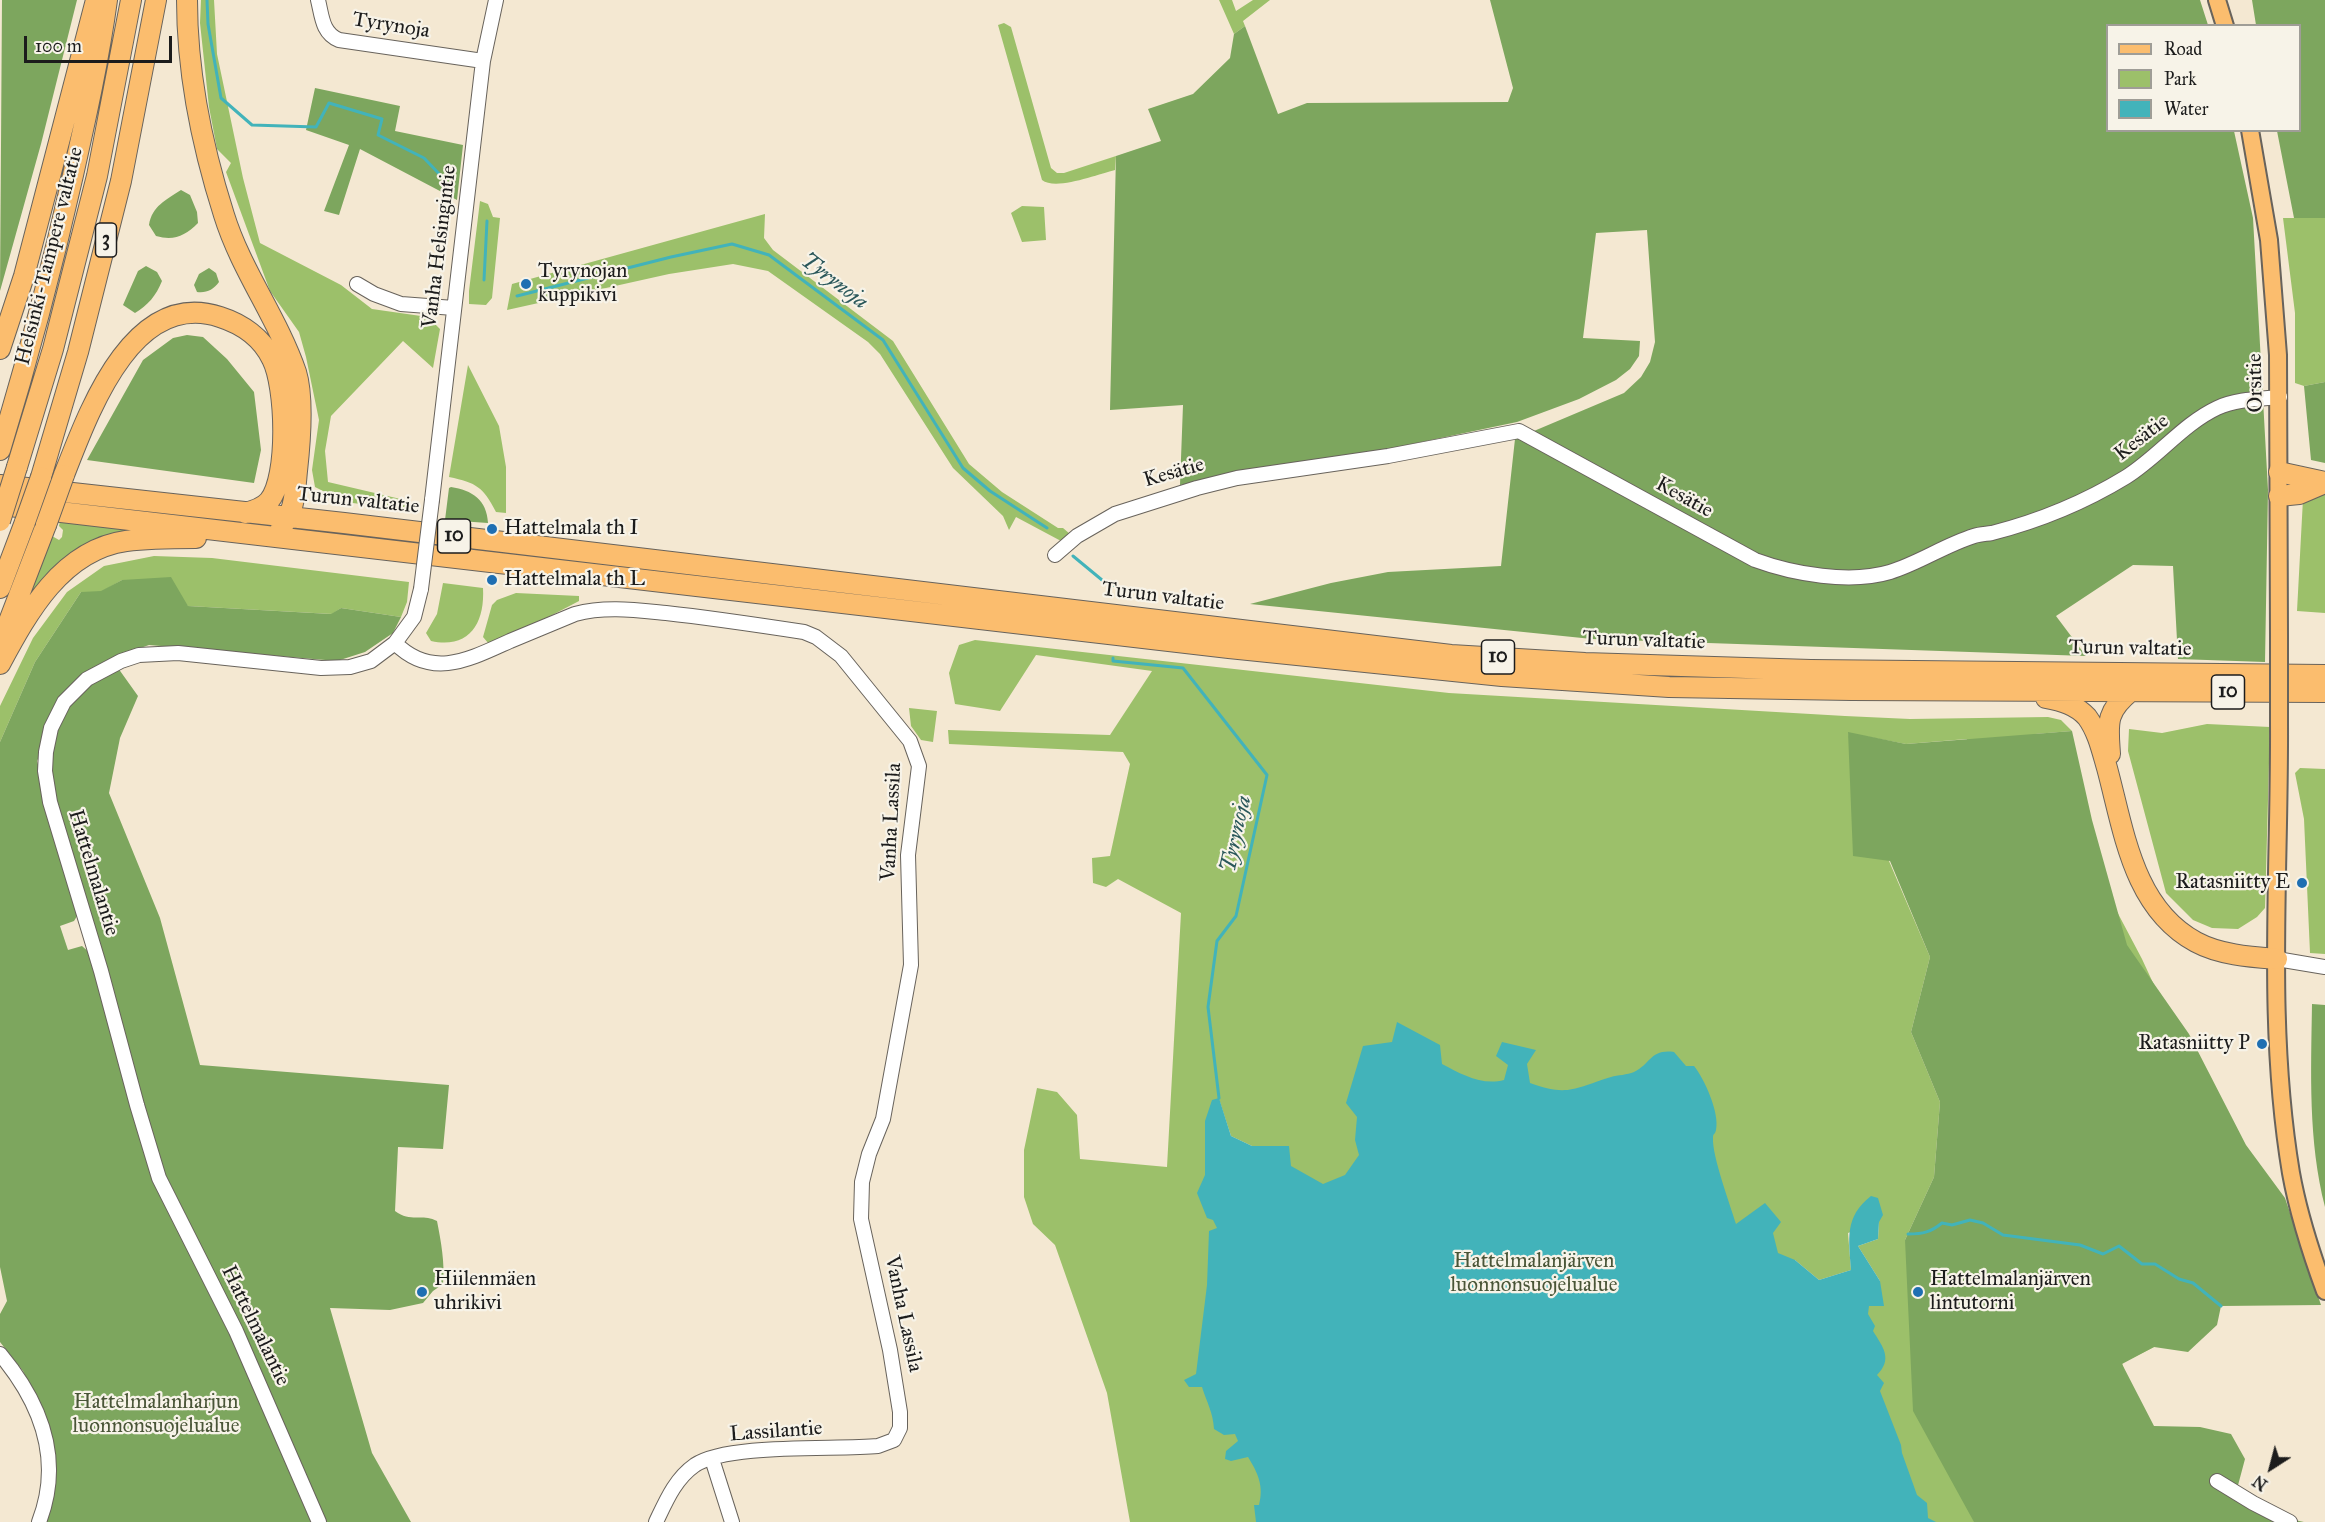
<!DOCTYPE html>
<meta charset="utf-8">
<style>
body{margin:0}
#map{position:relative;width:2325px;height:1522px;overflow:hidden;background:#f4e8d2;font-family:"IM FELL Great Primer",serif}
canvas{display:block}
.legend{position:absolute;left:2106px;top:24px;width:195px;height:108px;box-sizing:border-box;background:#f7f3e8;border:2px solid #9f9d96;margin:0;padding:8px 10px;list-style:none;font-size:18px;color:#1c1c1c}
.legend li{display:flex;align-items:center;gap:12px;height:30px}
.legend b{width:30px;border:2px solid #9f9d96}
.north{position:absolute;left:2241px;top:1438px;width:60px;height:60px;-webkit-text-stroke:4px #f7f3e8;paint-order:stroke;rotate:216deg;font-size:16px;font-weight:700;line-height:24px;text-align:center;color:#1c1c1c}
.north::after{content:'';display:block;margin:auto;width:21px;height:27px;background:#1c1c1c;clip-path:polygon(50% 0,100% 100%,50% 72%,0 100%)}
.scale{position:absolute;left:24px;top:36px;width:148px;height:27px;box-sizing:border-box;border:3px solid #1c1c1c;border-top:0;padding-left:8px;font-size:18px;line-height:21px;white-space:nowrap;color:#1c1c1c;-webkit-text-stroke:4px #f7f3e8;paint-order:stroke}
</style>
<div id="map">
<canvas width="2325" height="1522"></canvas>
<ul class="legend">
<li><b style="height:8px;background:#fbbd6e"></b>Road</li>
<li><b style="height:16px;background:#9cc06a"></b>Park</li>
<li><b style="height:16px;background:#42b3ba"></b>Water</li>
</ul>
<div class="north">N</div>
<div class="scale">100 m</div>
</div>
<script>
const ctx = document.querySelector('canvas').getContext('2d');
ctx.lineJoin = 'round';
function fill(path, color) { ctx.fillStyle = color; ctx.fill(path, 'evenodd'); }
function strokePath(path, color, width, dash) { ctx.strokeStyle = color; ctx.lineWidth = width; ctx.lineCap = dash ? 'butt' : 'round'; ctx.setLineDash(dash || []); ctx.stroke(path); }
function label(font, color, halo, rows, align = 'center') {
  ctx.font = font + ' "IM FELL Great Primer",serif'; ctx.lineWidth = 4.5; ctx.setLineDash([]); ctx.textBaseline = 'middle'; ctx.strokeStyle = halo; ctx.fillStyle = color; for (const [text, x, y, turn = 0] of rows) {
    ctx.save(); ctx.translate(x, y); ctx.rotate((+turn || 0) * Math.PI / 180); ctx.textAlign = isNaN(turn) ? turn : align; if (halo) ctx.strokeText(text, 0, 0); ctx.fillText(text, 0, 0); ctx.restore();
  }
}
const green = new Path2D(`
 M 201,0 L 214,0 L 217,54 L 243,178 L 260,243 L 341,285 L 372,309 L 428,317 L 440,329 L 433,368 L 403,341 L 331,416 L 325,451 L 328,482 L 409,501 L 415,511 L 345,502 L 315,487 L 312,470 L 319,420 L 306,357 L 299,332 L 270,291 L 226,172 L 231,163 L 217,149 L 209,107 L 200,23 Z
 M 1219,0 L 1232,0 L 1236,11 L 1253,0 L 1270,0 L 1243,21 L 1245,26 L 1234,34 Z
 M 1004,23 L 1011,27 L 1051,168 L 1057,173 L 1064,173 L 1116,156 L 1115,170 C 1098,174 1056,191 1042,180 L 998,25 Z
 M 480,201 L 488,204 L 493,217 L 500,218 L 492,298 L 486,305 L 469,304 L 469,291 Z
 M 1022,206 L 1044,207 L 1046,240 L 1022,242 L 1011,213 Z
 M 765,214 L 764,238 L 773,250 L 893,341 L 969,464 L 1002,492 L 1058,528 L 1063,528 L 1070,534 L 1061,541 L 1016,517 L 1009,530 L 1003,516 L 953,468 L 880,354 L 868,342 L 768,271 L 733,264 L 669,274 L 507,310 L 512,284 Z
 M 2283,218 L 2325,218 L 2325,382 L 2304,386 L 2295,383 L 2295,313 Z
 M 468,365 L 499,426 L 506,467 L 506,513 L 496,512 C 483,487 477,483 449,477 Z
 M 2310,494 L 2325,494 L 2325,613 L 2297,611 L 2303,499 Z
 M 60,521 L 148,531 L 108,541 L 21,619 L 43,548 L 52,536 L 59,540 L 62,537 L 63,530 L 59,526 Z
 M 154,556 L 212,558 L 409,582 L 407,602 L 401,617 L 341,608 L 332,614 L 188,606 L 122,580 L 101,592 L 81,592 L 35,662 L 0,742 L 0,706 L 33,638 L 67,592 L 104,566 Z
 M 443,583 L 483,588 C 485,624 469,649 431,641 L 426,633 L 437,614 Z
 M 516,593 L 579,596 L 579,601 L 537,623 L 489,644 L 483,637 L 492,605 L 497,600 Z
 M 975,640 L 1449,693 L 1845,716 L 1910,719 L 2048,717 L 2061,720 L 2072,731 L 2035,734 L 2095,870 L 2142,959 L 2296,1292 L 2214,1301 L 2154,1347 L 2122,1363 L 2172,1522 L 1130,1522 L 1107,1393 L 1055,1245 L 1033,1224 L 1024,1197 L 1024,1150 L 1037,1088 L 1057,1092 L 1077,1115 L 1080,1159 L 1167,1167 L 1181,913 L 1118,879 L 1106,887 L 1093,883 L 1092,858 L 1110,856 L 1130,764 L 1123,752 L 949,744 L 948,730 L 1110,735 L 1152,671 L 1036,655 L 1000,711 L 955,704 L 949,673 L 959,645 ZM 1848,733 L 1906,744 L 1967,739 L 1939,1311 L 1905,1240 L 1934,1177 L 1940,1102 L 1911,1032 L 1930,957 L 1889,861 ZM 1219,1099 L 1231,1136 L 1252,1146 L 1289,1146 L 1231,1168 ZM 1879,1222 L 1878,1239 L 1858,1246 L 1880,1281 L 1798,1294 L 1795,1260 L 1819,1280 L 1851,1270 L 1848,1233 Z
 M 909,708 L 937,711 L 933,742 L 921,740 L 911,726 Z
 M 2207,724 L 2270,727 L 2265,908 L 2257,917 L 2238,929 L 2212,928 L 2193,920 L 2166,893 L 2128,751 L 2129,729 L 2162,733 Z
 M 2300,768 L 2325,769 L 2325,954 L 2310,953 L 2304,819 L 2295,773 Z`);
const forest = new Path2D(`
 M 2,0 L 77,0 L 41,144 L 0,291 Z
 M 1490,0 L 2200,0 L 2208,25 L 2108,26 L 2108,130 L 2234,131 L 2253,218 L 2268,490 L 2265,662 L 2178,659 L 2173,566 L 2133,565 L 2056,616 L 2086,656 L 1592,639 L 1250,604 L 1331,583 L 1388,572 L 1501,566 L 1515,439 L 1624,393 L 1641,377 L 1650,362 L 1655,342 L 1647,230 L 1596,233 L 1583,338 L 1640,341 L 1639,356 L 1630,369 L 1616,380 L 1579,399 L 1517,422 L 1369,453 L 1180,485 L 1183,405 L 1110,410 L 1116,156 L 1161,141 L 1148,109 L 1193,94 L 1230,58 L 1234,34 L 1245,26 L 1278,114 L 1307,103 L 1508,102 L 1513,88 Z
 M 2252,0 L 2325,0 L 2325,218 L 2294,218 L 2277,131 L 2300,130 L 2300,26 L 2256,25 Z
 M 315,88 L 400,106 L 395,131 L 463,145 L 457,200 L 360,149 L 339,215 L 324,211 L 349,145 L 306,130 Z
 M 181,190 L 190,195 L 197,212 L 198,223 C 185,236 174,241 156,236 L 149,225 C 152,206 166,200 181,190 Z
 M 146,266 L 157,272 L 162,281 C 156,296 148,305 135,313 L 123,305 L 138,271 Z
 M 209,268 L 216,273 L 219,282 C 213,290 207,293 197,292 L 194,285 L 199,274 Z
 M 187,335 L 203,337 L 227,359 L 254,392 L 261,450 L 254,483 L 87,460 L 143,360 L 173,338 Z
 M 2325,382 L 2325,463 L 2311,460 L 2304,386 Z
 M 451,487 C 472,490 487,500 488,523 L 445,520 L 449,488 Z
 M 171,577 L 188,606 L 331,614 L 341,608 L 401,617 L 393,633 L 365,652 L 337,661 L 149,645 L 109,659 L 74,683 L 37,761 L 79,913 L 74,921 L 60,926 L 68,950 L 82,946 L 91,954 L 142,1142 L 228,1326 L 314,1522 L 45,1522 L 54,1489 L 53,1442 L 38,1403 L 23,1371 L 0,1342 L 0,1314 L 7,1301 L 0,1267 L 0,742 L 35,662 L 81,592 L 101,591 L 122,580 Z
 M 118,668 L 138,696 L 120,738 L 109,793 L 160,918 L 200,1065 L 449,1085 L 443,1149 L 398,1147 L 395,1211 C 411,1223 421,1213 437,1221 C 441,1242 445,1262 443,1284 L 433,1291 L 423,1303 L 390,1310 L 330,1308 L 372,1453 L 411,1522 L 324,1522 L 164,1178 L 56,809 L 49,775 L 54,738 L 64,711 L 82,689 Z
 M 2072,731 L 2092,820 L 2127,945 L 2189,1034 L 2246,1145 L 2285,1198 L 2321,1305 L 2221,1306 L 2217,1325 L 2188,1352 L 2154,1347 L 2122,1364 L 2154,1426 L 2200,1427 L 2231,1434 L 2245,1459 L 2237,1489 L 2290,1519 L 2304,1522 L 1974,1522 L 1913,1411 L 1905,1240 L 1934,1177 L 1940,1102 L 1911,1032 L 1930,957 L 1890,861 L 1853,856 L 1848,732 L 1906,744 Z
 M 2312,1004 L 2325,1005 L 2325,1207 C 2308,1140 2311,1073 2312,1004 Z`);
const water = new Path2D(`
 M 1397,1022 L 1440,1045 L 1442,1064 C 1461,1074 1482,1086 1504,1080 L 1508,1065 L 1496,1056 L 1502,1042 L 1536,1050 L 1527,1064 L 1530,1083 C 1568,1097 1575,1088 1611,1077 C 1618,1075 1627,1075 1634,1072 C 1651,1064 1650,1049 1674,1052 L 1686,1066 L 1694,1066 C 1704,1078 1720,1113 1716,1130 C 1715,1135 1713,1133 1713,1138 C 1712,1156 1730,1204 1736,1224 L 1765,1203 L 1781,1222 L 1773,1233 L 1778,1253 L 1795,1260 L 1819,1280 L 1851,1270 C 1849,1239 1844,1217 1871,1196 L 1878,1198 L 1883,1215 L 1879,1222 L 1878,1239 L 1858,1246 L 1880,1281 L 1884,1306 L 1869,1306 L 1868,1314 L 1875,1326 L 1873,1331 C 1883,1347 1893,1359 1877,1375 L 1884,1383 L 1880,1391 L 1901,1445 L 1902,1453 L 1917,1495 L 1927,1503 L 1928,1518 L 1936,1522 L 1256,1522 L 1254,1505 L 1259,1505 C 1264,1486 1258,1473 1248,1457 L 1231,1461 L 1225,1459 L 1226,1451 L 1238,1441 L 1235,1434 L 1224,1435 L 1214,1429 C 1213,1412 1207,1403 1202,1387 L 1189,1387 L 1184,1380 L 1196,1374 L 1207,1285 L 1209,1231 L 1217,1228 L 1213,1220 L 1207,1218 L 1197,1193 L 1205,1175 L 1205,1121 L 1212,1100 L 1219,1098 L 1231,1136 L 1252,1146 L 1289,1146 L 1291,1166 L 1323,1184 L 1345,1175 L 1359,1155 L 1355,1140 L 1357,1117 L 1346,1103 L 1363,1046 L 1392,1042 Z`);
const stream = new Path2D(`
 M 207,0 L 208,24 L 221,98 L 252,125 L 316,127 L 329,103 L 382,119 L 378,135 L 424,158 L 445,180
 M 484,280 L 487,221
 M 517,296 L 671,257 L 732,244 L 769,255 L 883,340 L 963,468 L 990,491 L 1047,528
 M 1073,556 L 1102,580 L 1124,590
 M 1113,658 L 1113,661 L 1183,668 L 1267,775 L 1236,916 L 1217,941 L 1208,1007 L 1219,1098
 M 1908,1234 C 1923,1234 1931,1232 1942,1223 L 1952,1225 L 1970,1220 L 1983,1223 L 2003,1235 L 2080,1245 L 2103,1254 L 2119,1246 L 2142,1264 L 2155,1264 L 2179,1279 L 2193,1283 L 2221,1306`);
const minor = new Path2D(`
 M 318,0 C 322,16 322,33 339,40 L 483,61
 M 357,284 L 374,294 L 401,304 L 454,308
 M 432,500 L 483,61 L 496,0
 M 1055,555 L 1077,536 L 1115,514 L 1197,488 L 1237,478 L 1388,456 L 1519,431 L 1755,560 C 1793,574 1850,584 1890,572 C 1919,563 1945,545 1974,536 C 1980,534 1986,534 1992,533 C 2039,521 2085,502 2126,477 C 2158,457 2183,424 2217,408 C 2236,399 2259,399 2280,397
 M 395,643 C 432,680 470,659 510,641 C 532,632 553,623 575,614 C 605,606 635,610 666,613 C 712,618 758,625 804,632 L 816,637 L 841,656 L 910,741 L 919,766 L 908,855 L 911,965 L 883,1119 L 869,1154 L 862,1182 L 861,1219 L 890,1350 L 900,1412 L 900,1428 L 894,1440 L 878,1446 C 834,1450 728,1443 695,1465 C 675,1479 666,1501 656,1522
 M 2277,959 L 2325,967
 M 0,1354 C 41,1403 63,1460 39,1522
 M 712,1459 L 732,1522
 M 2217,1481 L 2253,1503 L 2290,1522
 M 319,1522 L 236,1331 L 159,1178 L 137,1105 L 101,971 L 50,802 L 45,771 L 46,752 L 51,728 L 64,702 L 87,679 L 121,661 L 139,655 L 178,653 L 321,668 L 350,667 L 371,661 L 395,643 L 414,617 L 421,589`);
const major = new Path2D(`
 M 2217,0 L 2225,26
 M 2250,130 L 2269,240 L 2278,355 L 2279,637
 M 2279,722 C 2280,872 2266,1024 2291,1173 C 2298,1212 2311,1253 2325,1291`);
const highway = new Path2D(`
 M 187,0 C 187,72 202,146 224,215 C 241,270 277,317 296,372 C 304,398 300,444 297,471 C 295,490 295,513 281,527
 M 0,349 L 24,276 L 96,0
 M 0,450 C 28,359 52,268 73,175 C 86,117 99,59 107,0
 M 17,467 L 53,349 L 97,176 L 131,0
 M 2279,472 L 2325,482
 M 64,475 C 88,414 132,288 220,317 C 242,324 262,338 272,359 C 286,386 289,477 269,501 C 263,508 253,511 245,513
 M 41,477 L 78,352 L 121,181 L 156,0
 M 0,485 L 344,523 L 1451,655 L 1585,663 L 1811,670 L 2325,675
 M 2279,496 L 2299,494 L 2325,483
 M 0,505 L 1229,648 L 1502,676 L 1669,687 L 1851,690 L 2325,692
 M 0,588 L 25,522
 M 1,642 L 46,525
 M 0,664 C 28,612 62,550 126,541 C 149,538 173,538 196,538
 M 2046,698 C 2062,701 2076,705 2087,717 C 2098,732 2102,751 2107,768 C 2124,831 2133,908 2196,942 C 2220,955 2251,957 2277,959
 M 2110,754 C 2108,724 2105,712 2131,691`);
const minorBridge = new Path2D(`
 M 421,589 L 432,500`);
const majorBridge = new Path2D(`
 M 2279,722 L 2279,637`);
const highwayBridge = new Path2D(`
 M 0,521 L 17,467
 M 25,522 L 41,477
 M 46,525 L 64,475`);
const markers = [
 [526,284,6,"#1f6fb2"],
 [492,529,6,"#1f6fb2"],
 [492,580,6,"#1f6fb2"],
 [2302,883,6,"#1f6fb2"],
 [2262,1044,6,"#1f6fb2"],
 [422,1292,6,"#1f6fb2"],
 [1918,1292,6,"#1f6fb2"]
];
const shields = [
 [106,240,21],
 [454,536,33],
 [1498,657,33],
 [2228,692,33]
];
const shieldNames = [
 ["3",106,240],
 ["10",454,536],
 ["10",1498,657],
 ["10",2228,692]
];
const streetNames = [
 ["Tyrynoja",391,26,9],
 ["Vanha Helsingintie",440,247,-83],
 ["Helsinki-Tampere valtatie",50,256,-76],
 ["Orsitie",2256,383,-91],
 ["Kesätie",2142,438,-38],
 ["Kesätie",1174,473,-16],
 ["Kesätie",1684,498,29],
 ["Turun valtatie",358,501,6],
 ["Turun valtatie",1163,597,7],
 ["Turun valtatie",1644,641,2],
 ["Turun valtatie",2130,649,1],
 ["Vanha Lassila",892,822,-87],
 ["Hattelmalantie",93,873,73],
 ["Vanha Lassila",903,1314,78],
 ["Hattelmalantie",255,1326,64],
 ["Lassilantie",776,1432,-4]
];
const poiNames = [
 ["Tyrynojan",538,272],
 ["kuppikivi",538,296],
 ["Hattelmala th I",504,529],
 ["Hattelmala th L",504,580],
 ["Ratasniitty E",2290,883,"right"],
 ["Ratasniitty P",2250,1044,"right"],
 ["Hiilenmäen",434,1280],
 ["uhrikivi",434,1304],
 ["Hattelmalanjärven",1930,1280],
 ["lintutorni",1930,1304]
];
const parkNames = [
 ["Hattelmalanjärven",1534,1262],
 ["luonnonsuojelualue",1534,1286],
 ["Hattelmalanharjun",156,1403],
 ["luonnonsuojelualue",156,1427]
];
const waterNames = [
 ["Tyrynoja",834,282,37],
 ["Tyrynoja",1237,834,-78]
];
fill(green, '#9cc06a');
fill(forest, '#7da65e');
fill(water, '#42b3ba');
strokePath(stream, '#42b3ba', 3);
strokePath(minor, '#68635c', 16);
strokePath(major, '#68635c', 20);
strokePath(highway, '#68635c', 22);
strokePath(minor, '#fff', 14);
strokePath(major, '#fbbd6e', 16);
strokePath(highway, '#fbbd6e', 20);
strokePath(minorBridge, '#68635c', 16, []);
strokePath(majorBridge, '#68635c', 20, []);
strokePath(highwayBridge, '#68635c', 22, []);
strokePath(minorBridge, '#fff', 14);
strokePath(majorBridge, '#fbbd6e', 16);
strokePath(highwayBridge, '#fbbd6e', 20);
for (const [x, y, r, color] of markers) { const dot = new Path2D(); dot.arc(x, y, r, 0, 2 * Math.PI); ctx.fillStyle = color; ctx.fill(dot); strokePath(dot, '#f7f3e8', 2); }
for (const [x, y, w] of shields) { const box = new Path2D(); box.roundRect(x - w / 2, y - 17, w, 34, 4.5); ctx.fillStyle = '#f7f3e8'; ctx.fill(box); strokePath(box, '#1c1c1c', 1.5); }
label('bold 20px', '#1c1c1c', null, shieldNames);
label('21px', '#1c1c1c', '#f7f3e8', streetNames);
label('21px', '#1c1c1c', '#f7f3e8', poiNames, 'left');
label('21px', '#495537', '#f7f3e8', parkNames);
label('italic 22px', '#2b585b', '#f7f3e8', waterNames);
</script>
